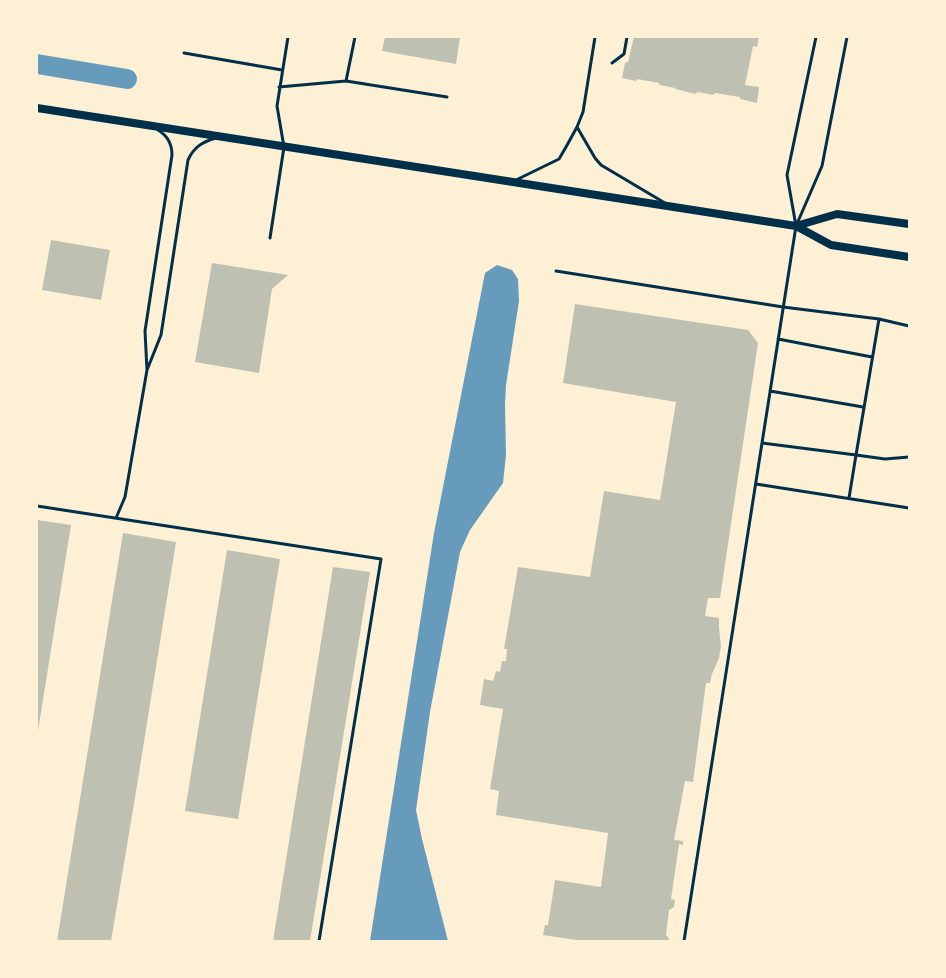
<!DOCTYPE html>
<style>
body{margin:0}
#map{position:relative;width:946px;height:978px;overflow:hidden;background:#fdf0d5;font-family:Spectral,serif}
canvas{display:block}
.frame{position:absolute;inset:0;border:38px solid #fdf0d5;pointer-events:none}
</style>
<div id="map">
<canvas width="946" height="978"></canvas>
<div class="frame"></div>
</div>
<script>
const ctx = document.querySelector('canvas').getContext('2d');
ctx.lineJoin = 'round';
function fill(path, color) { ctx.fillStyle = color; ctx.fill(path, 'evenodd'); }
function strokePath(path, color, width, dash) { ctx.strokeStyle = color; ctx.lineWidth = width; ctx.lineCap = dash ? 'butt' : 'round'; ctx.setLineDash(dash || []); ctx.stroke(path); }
const water = new Path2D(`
 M 497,265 L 512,270 L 518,279 L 519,301 L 506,385 L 505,404 L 506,455 L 503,483 L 470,530 L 460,552 L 430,712 L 416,810 L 422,839 L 448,941 L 370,941 L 434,533 L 485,273 Z`);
const canal = new Path2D(`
 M 37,64 L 127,79`);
const building = new Path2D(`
 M 385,37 L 460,37 L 456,64 L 382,51 Z
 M 634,37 L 759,37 L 757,47 L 753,46 L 745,85 L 759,87 L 757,103 L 740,99 L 740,97 L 715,93 L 713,95 L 698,92 L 695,94 L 676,89 L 675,88 L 660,85 L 659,83 L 637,79 L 636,81 L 622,78 L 625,63 L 628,62 Z
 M 51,240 L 110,250 L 101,300 L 42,290 Z
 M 212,263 L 288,275 L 272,289 L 259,373 L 195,362 Z
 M 575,304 L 748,330 L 758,343 L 720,598 L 708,598 L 705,616 L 719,618 L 719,628 L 721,646 L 719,658 L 712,674 L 710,683 L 706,683 L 693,782 L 685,781 L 674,840 L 683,841 L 683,845 L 679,844 L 671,899 L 675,900 L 674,907 L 669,910 L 666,935 L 669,938 L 668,941 L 583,941 L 543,935 L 545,925 L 548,925 L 555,880 L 601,887 L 608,833 L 496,815 L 499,791 L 490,789 L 503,709 L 480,705 L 484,679 L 493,681 L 496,671 L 500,672 L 502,661 L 506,661 L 507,649 L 504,649 L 518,567 L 590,577 L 604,491 L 660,500 L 676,402 L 563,383 Z
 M 37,520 L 71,525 L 38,731 L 37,731 Z
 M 123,533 L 176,542 L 139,773 L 111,941 L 57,941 Z
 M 227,550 L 280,559 L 238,819 L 185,811 Z
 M 333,567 L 370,572 L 310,941 L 273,941 Z`);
const service = new Path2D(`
 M 184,53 L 282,70
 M 612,63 L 624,54 L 627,37
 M 346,81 L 447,97
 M 279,87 L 346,81 L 355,37
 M 577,127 L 595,158 L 601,165 L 665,203
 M 158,130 C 168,136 172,144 172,155 L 145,331 L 147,370 L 161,335 L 188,160 C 194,147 202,142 216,138
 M 516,180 L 559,159 L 566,147 L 577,127 L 583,112 L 595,37
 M 796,226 L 787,175 L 816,37
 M 270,238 L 284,147 L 277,106 L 288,37
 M 556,271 L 783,307 L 879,319 L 909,326
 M 778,339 L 872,357
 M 770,391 L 863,407
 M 762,443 L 856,455 L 879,319
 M 756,484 L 909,508
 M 849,498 L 856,455 L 885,459 L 909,457
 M 37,506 L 381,559 L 319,941
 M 116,518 L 125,497 L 147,370
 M 684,941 L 796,226 L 822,166 L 847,37`);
const secondary = new Path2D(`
 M 37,108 L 796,226 L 831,245 L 909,257
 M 796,226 L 837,214 L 909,224`);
fill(water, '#669bbc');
strokePath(canal, '#669bbc', 20);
fill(building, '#bec0b2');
strokePath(service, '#003049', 3);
strokePath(secondary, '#003049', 8);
</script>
